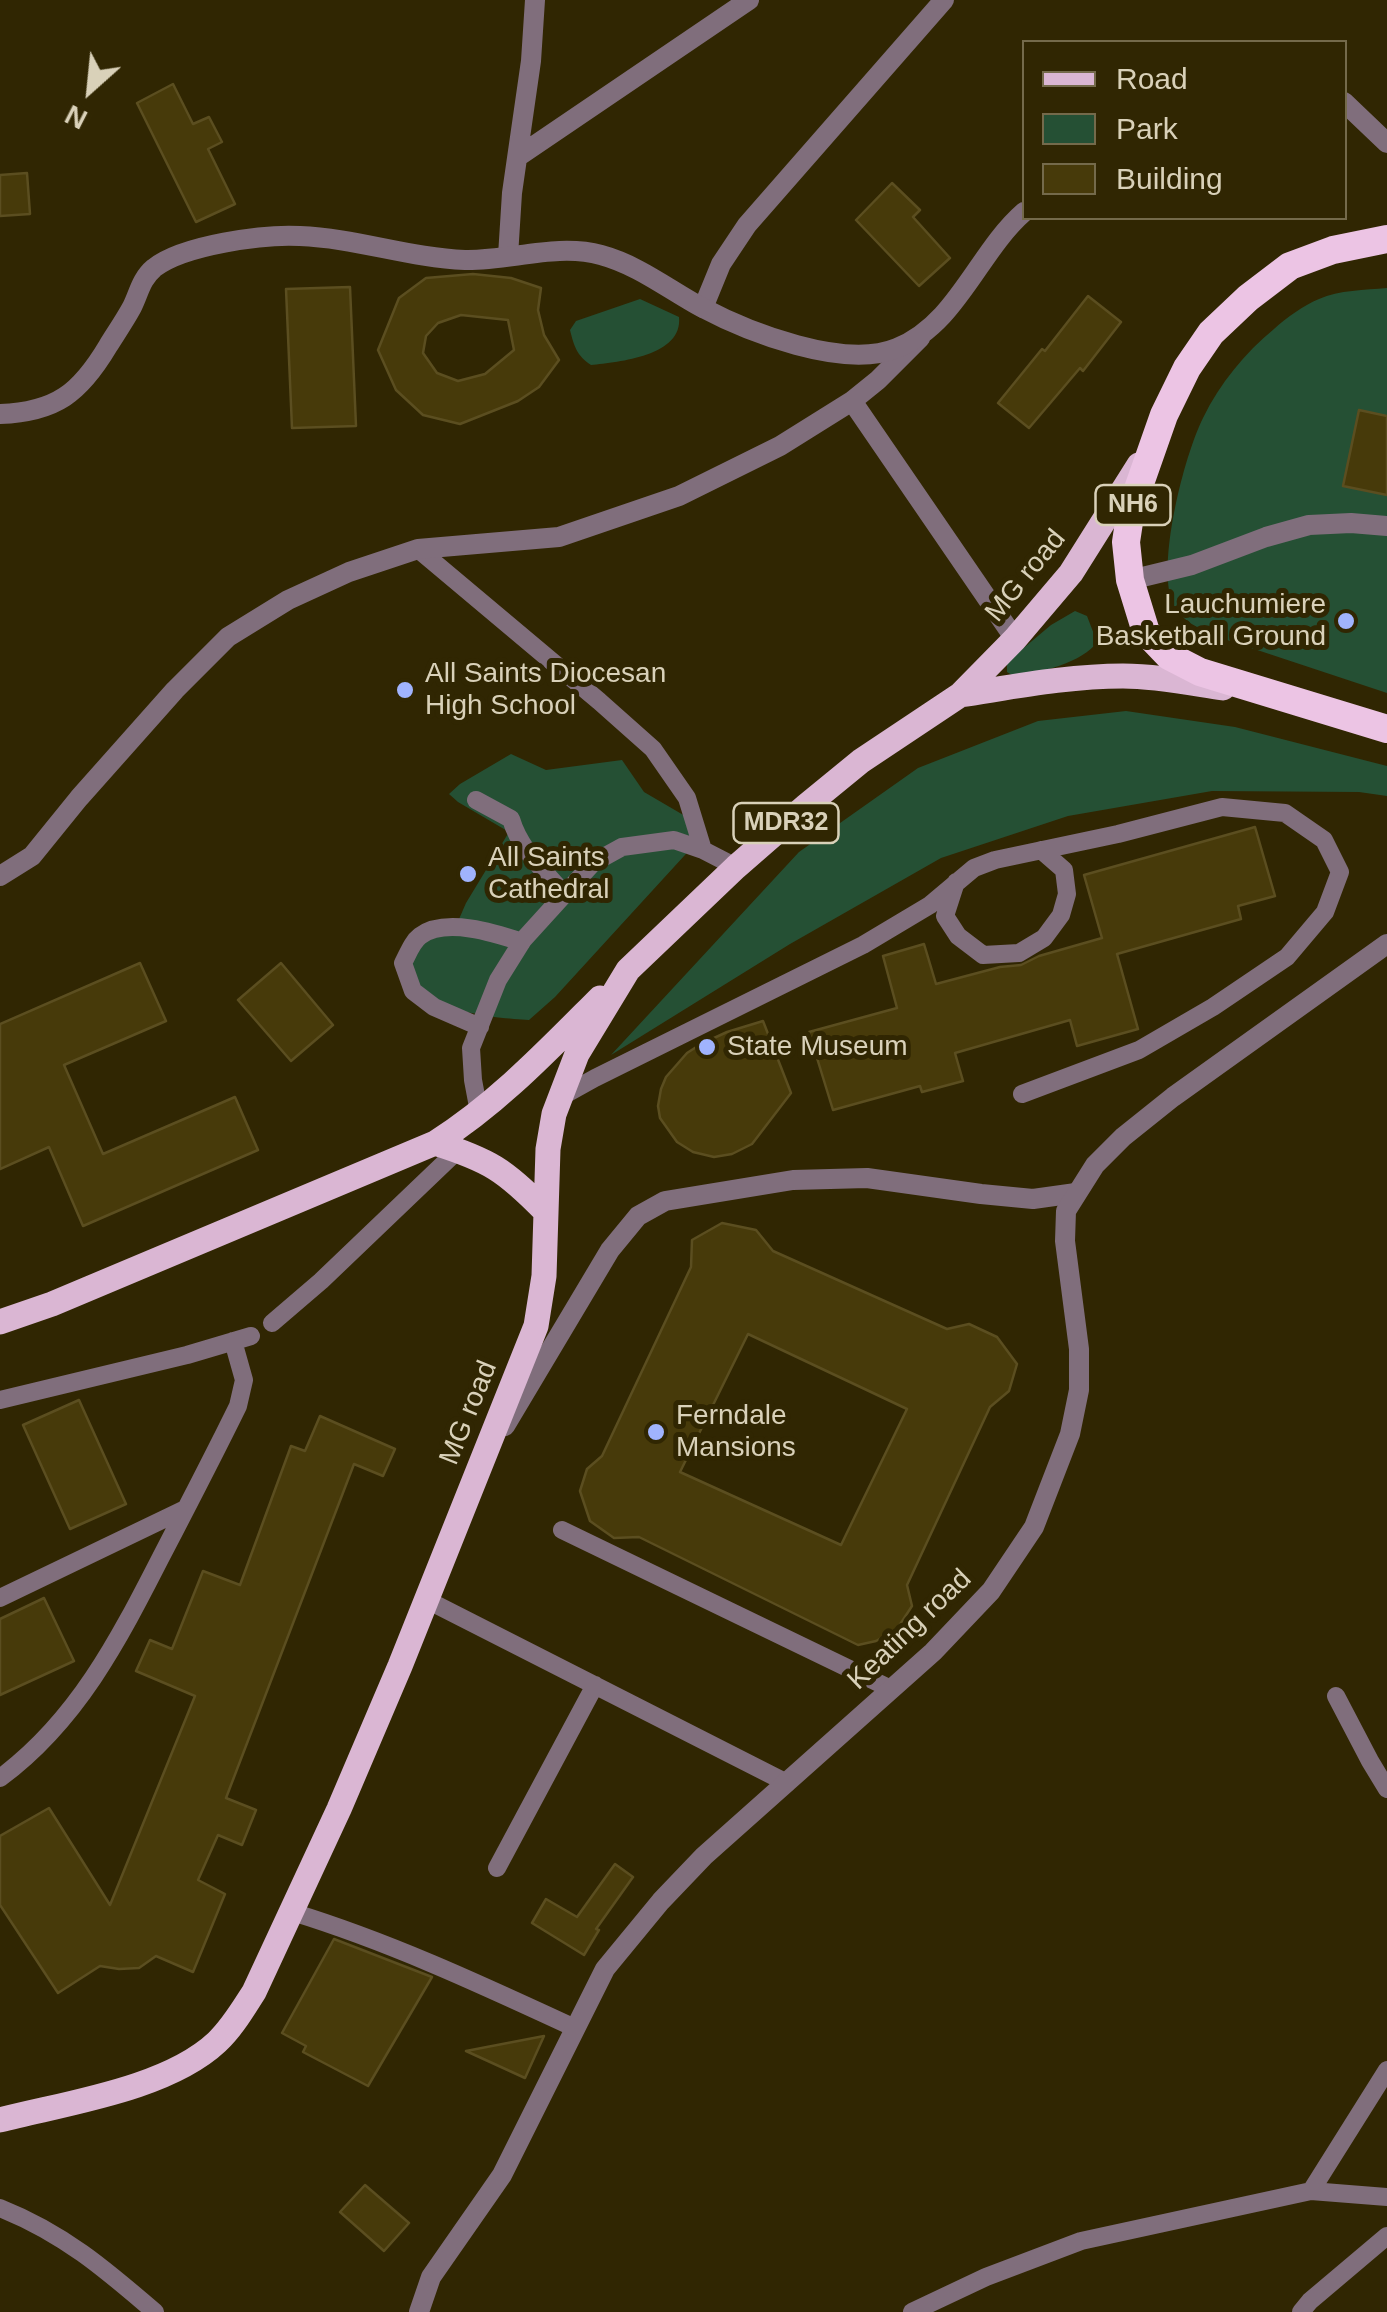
<!DOCTYPE html>
<style>
body{margin:0}
#map{position:relative;width:1387px;height:2312px;overflow:hidden;background:#302602;font-family:Arial,sans-serif}
canvas{display:block}
.legend{position:absolute;left:1022px;top:40px;width:325px;height:180px;box-sizing:border-box;background:#302602;border:2px solid #746a4b;margin:0;padding:12px 18px;list-style:none;font-size:30px;color:#d9d1b9}
.legend li{display:flex;align-items:center;gap:20px;height:50px}
.legend b{width:50px;border:2px solid #746a4b}
.north{position:absolute;left:40px;top:40px;width:100px;height:100px;-webkit-text-stroke:8px #302602;paint-order:stroke;rotate:207deg;font-size:28px;font-weight:700;line-height:40px;text-align:center;color:#d9d1b9}
.north::after{content:'';display:block;margin:auto;width:35px;height:45px;background:#d9d1b9;clip-path:polygon(50% 0,100% 100%,50% 72%,0 100%)}
</style>
<div id="map">
<canvas width="1387" height="2312"></canvas>
<ul class="legend">
<li><b style="height:12px;background:#dab6d3"></b>Road</li>
<li><b style="height:28px;background:#255034"></b>Park</li>
<li><b style="height:28px;background:#473a0a"></b>Building</li>
</ul>
<div class="north">N</div>
</div>
<script>
const ctx = document.querySelector('canvas').getContext('2d');
ctx.lineJoin = 'round';
function fill(path, color) { ctx.fillStyle = color; ctx.fill(path, 'evenodd'); }
function strokePath(path, color, width, dash) { ctx.strokeStyle = color; ctx.lineWidth = width; ctx.lineCap = dash ? 'butt' : 'round'; ctx.setLineDash(dash || []); ctx.stroke(path); }
function label(font, color, halo, rows, align = 'center') {
  ctx.font = font + ' Arial,sans-serif'; ctx.lineWidth = 10; ctx.setLineDash([]); ctx.textBaseline = 'middle'; ctx.strokeStyle = halo; ctx.fillStyle = color; for (const [text, x, y, turn = 0] of rows) {
    ctx.save(); ctx.translate(x, y); ctx.rotate((+turn || 0) * Math.PI / 180); ctx.textAlign = isNaN(turn) ? turn : align; if (halo) ctx.strokeText(text, 0, 0); ctx.fillText(text, 0, 0); ctx.restore();
  }
}
const green = new Path2D(`
 M 1387,288 L 1387,693 L 1215,636 C 1200,629 1180,620 1173,604 C 1156,565 1184,456 1203,418 C 1220,383 1245,353 1274,329 C 1286,318 1304,305 1319,299 C 1339,290 1365,290 1387,288 Z
 M 640,299 L 679,317 C 683,356 619,362 591,365 C 577,356 574,346 570,330 L 576,321 Z
 M 1075,611 L 1087,616 L 1097,642 C 1084,662 1039,673 1015,677 L 1007,672 L 1007,662 L 1051,625 Z
 M 1126,711 L 1235,727 L 1387,766 L 1387,796 L 1359,792 L 1212,791 L 1068,816 L 941,858 L 790,944 L 611,1055 L 799,852 L 918,768 L 1038,721 Z
 M 511,754 L 546,770 L 622,760 L 644,792 L 697,823 L 706,832 L 555,997 L 529,1020 C 495,1018 411,1012 410,964 C 409,955 417,944 421,935 L 453,933 L 466,903 L 509,832 L 458,802 L 449,794 L 460,784 Z`);
const building = new Path2D(`
 M 173,84 L 193,124 L 209,117 L 222,142 L 208,149 L 235,204 L 196,222 L 137,103 Z
 M 27,173 L 30,214 L 0,216 L 0,175 Z
 M 892,183 L 920,210 L 913,217 L 950,258 L 919,286 L 856,220 Z
 M 473,274 L 511,278 L 541,288 L 538,310 L 544,335 L 559,360 L 539,387 L 518,401 L 460,424 L 423,415 L 396,390 L 378,350 L 399,298 L 426,278 ZM 461,315 L 508,320 L 514,350 L 485,374 L 458,381 L 437,373 L 423,353 L 426,336 L 438,323 Z
 M 350,287 L 356,426 L 292,428 L 286,289 Z
 M 1088,296 L 1121,322 L 1083,371 L 1080,368 L 1029,428 L 998,403 L 1042,349 L 1045,351 Z
 M 1359,410 L 1387,416 L 1387,495 L 1343,486 Z
 M 1255,827 L 1275,896 L 1238,906 L 1241,919 L 1117,954 L 1138,1029 L 1077,1046 L 1070,1020 L 955,1053 L 963,1081 L 922,1092 L 920,1086 L 833,1110 L 809,1032 L 897,1008 L 883,956 L 924,944 L 936,984 L 1000,967 L 1021,965 L 1039,956 L 1102,938 L 1084,875 Z
 M 140,963 L 166,1021 L 64,1065 L 103,1154 L 235,1097 L 258,1150 L 83,1226 L 49,1147 L 0,1169 L 0,1024 Z
 M 281,963 L 333,1025 L 291,1061 L 238,1000 Z
 M 763,1021 L 791,1093 L 752,1144 L 732,1154 L 714,1157 L 693,1152 L 677,1142 L 660,1118 L 658,1106 L 661,1089 L 666,1077 L 687,1053 L 701,1044 L 727,1032 Z
 M 722,1223 L 756,1230 L 773,1251 L 947,1329 L 969,1324 L 997,1337 L 1017,1364 L 1009,1391 L 990,1407 L 907,1585 L 912,1606 L 897,1629 L 876,1641 L 858,1645 L 639,1537 L 614,1538 L 590,1521 L 580,1491 L 587,1469 L 602,1456 L 691,1267 L 692,1240 ZM 748,1334 L 907,1409 L 841,1545 L 680,1472 Z
 M 79,1400 L 126,1504 L 70,1529 L 23,1425 Z
 M 320,1416 L 395,1449 L 383,1476 L 354,1464 L 226,1798 L 256,1810 L 242,1845 L 218,1835 L 198,1880 L 225,1894 L 193,1972 L 156,1956 L 139,1968 L 119,1969 L 100,1966 L 58,1993 L 0,1905 L 0,1836 L 49,1808 L 110,1905 L 195,1696 L 136,1671 L 150,1640 L 172,1649 L 203,1571 L 240,1585 L 291,1446 L 305,1451 Z
 M 44,1598 L 74,1661 L 0,1695 L 0,1619 Z
 M 615,1864 L 633,1877 L 596,1929 L 599,1930 L 584,1955 L 532,1923 L 546,1899 L 577,1917 Z
 M 334,1939 L 432,1977 L 368,2086 L 303,2052 L 306,2046 L 282,2033 Z
 M 544,2036 L 525,2078 L 466,2051 Z
 M 365,2185 L 409,2223 L 384,2251 L 340,2212 Z`);
const service = new Path2D(`
 M 418,549 L 599,701 L 653,749 L 687,798 L 703,850
 M 476,800 L 511,819 C 520,850 544,870 564,894
 M 956,882 L 945,916 L 958,936 L 983,955 L 1019,953 L 1044,938 L 1061,915 L 1067,894 L 1064,870 L 1041,850
 M 480,1027 L 434,1007 L 413,991 L 403,963 C 408,954 412,942 420,936 C 445,917 495,933 522,942
 M 559,1098 L 595,1078 L 863,945 L 930,905 L 974,868 L 995,860 L 1118,834 L 1222,807 L 1285,813 L 1324,840 L 1340,872 L 1325,912 L 1287,957 L 1213,1007 L 1139,1050 L 1022,1094
 M 479,1112 L 473,1080 L 471,1048 L 498,980 L 523,940 L 593,863 L 622,847 L 674,840 L 703,850 L 736,867
 M 272,1323 L 321,1281 L 458,1150
 M 0,1400 L 187,1355 L 251,1336
 M 562,1530 L 891,1689
 M 0,1598 L 185,1509
 M 427,1600 L 787,1783
 M 1336,1696 L 1370,1761 L 1387,1789
 M 0,1778 C 77,1721 118,1641 161,1557 C 187,1507 213,1457 238,1406 L 244,1380 L 233,1341
 M 497,1868 L 595,1685
 M 292,1912 C 390,1942 482,1985 575,2028
 M 1311,2191 L 1387,2070
 M 0,2208 C 63,2233 105,2269 155,2312
 M 912,2312 L 986,2277 L 1081,2241 L 1311,2191 L 1387,2197
 M 1301,2312 L 1310,2301 L 1387,2236`);
const minor = new Path2D(`
 M 519,156 L 749,0
 M 508,256 L 512,193 L 531,61 L 535,0
 M 703,308 L 721,264 L 747,225 L 944,0
 M 852,401 L 1015,639
 M 1130,580 L 1192,565 L 1266,537 L 1309,525 L 1351,523 L 1387,526
 M 0,876 L 32,856 L 79,798 L 175,690 L 228,637 L 288,600 L 349,572 L 418,549 L 559,537 L 679,496 L 780,446 L 852,401 L 878,380 L 920,338
 M 505,1426 L 610,1250 L 638,1216 L 665,1201 L 793,1180 L 867,1178 L 981,1194 L 1033,1199 L 1076,1193`);
const tertiary = new Path2D(`
 M 1344,102 L 1387,143
 M 0,414 C 56,412 80,393 108,346 C 116,333 125,320 132,307 C 139,293 141,279 154,268 C 183,245 264,234 300,236 C 355,238 410,258 465,260 C 509,261 557,243 601,255 C 638,265 668,289 701,307 C 748,332 844,370 897,348 C 957,324 978,252 1024,212
 M 419,2312 L 431,2277 L 502,2175 L 605,1969 L 661,1901 L 704,1856 L 933,1652 L 991,1591 L 1034,1527 L 1070,1434 L 1079,1390 L 1079,1349 L 1065,1241 L 1066,1211 L 1095,1165 L 1123,1137 L 1173,1097 L 1387,944`);
const primary = new Path2D(`
 M 960,695 C 1013,687 1068,676 1123,676 C 1156,676 1190,683 1223,688
 M 435,1143 C 489,1160 505,1170 545,1211
 M 0,1322 L 52,1304 L 435,1143 C 497,1104 548,1050 600,998
 M 0,2120 C 66,2103 167,2089 217,2042 C 232,2028 243,2009 254,1992 L 339,1809 L 400,1666 L 536,1326 L 544,1276 L 548,1149 L 554,1114 L 577,1054 L 628,970 L 736,867 L 806,806 L 861,761 L 960,695 L 1015,639 L 1071,573 L 1139,465`);
const trunk = new Path2D(`
 M 1387,239 L 1333,250 L 1290,266 L 1248,298 L 1211,333 L 1187,368 L 1164,415 L 1131,509 L 1126,542 L 1130,580 L 1146,632 L 1169,656 L 1200,672 L 1387,729`);
const markers = [
 [1346,621,10,"#a0b3fd"],
 [405,690,10,"#a0b3fd"],
 [468,874,10,"#a0b3fd"],
 [707,1047,10,"#a0b3fd"],
 [656,1432,10,"#a0b3fd"]
];
const shields = [
 [1133,505,75],
 [786,823,105]
];
const shieldNames = [
 ["NH6",1133,505],
 ["MDR32",786,823]
];
const streetNames = [
 ["MG road",1026,576,-51],
 ["MG road",469,1413,-68],
 ["Keating road",910,1630,-44]
];
const poiNames = [
 ["Lauchumiere",1326,605,"right"],
 ["Basketball Ground",1326,637,"right"],
 ["All Saints Diocesan",425,674],
 ["High School",425,706],
 ["All Saints",488,858],
 ["Cathedral",488,890],
 ["State Museum",727,1047],
 ["Ferndale",676,1416],
 ["Mansions",676,1448]
];
fill(green, '#255034');
fill(building, '#473a0a');
strokePath(building, '#5b4e20', 2.5);
strokePath(service, '#806e7c', 18);
strokePath(minor, '#806e7c', 20);
strokePath(tertiary, '#806e7c', 20);
strokePath(primary, '#dab6d3', 25);
strokePath(trunk, '#ecc4e4', 28);
for (const [x, y, r, color] of markers) { const dot = new Path2D(); dot.arc(x, y, r, 0, 2 * Math.PI); ctx.fillStyle = color; ctx.fill(dot); strokePath(dot, '#302602', 4); }
for (const [x, y, w] of shields) { const box = new Path2D(); box.roundRect(x - w / 2, y - 20, w, 40, 8); ctx.fillStyle = '#302602'; ctx.fill(box); strokePath(box, '#d9d1b9', 2.5); }
label('bold 25px', '#d9d1b9', null, shieldNames);
label('28px', '#d9d1b9', '#302602', streetNames);
label('28px', '#d9d1b9', '#302602', poiNames, 'left');
</script>
